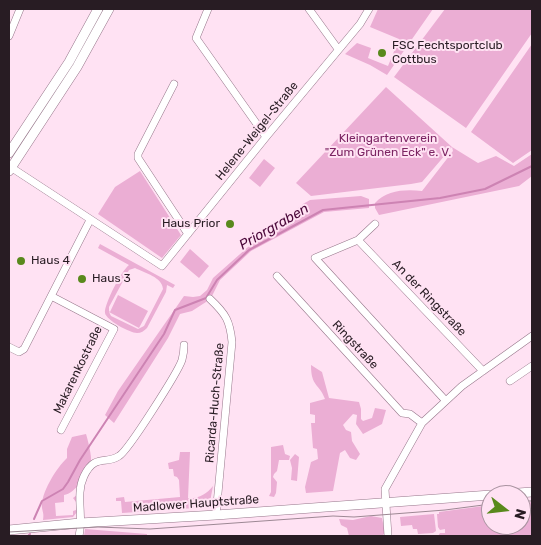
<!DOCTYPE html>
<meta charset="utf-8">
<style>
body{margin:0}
#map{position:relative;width:541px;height:545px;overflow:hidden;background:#ffe2f3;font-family:Rubik,sans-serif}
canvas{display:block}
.frame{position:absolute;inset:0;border:10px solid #281c23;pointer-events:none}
.north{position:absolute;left:481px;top:485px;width:50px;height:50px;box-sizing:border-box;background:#ffe2f3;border:1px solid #a993a0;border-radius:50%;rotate:106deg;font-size:14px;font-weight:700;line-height:20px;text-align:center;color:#281c23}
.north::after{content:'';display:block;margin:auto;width:18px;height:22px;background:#59891c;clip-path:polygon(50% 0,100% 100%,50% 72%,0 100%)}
</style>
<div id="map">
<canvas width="541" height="545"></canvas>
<div class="frame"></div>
<div class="north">N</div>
</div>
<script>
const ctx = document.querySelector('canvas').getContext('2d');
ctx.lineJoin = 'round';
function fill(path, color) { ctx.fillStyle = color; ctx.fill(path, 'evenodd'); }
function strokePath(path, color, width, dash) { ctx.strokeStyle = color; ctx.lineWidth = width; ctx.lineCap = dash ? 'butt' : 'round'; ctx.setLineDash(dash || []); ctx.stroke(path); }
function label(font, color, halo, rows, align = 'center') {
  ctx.font = font + ' Rubik,sans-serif'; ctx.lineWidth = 4; ctx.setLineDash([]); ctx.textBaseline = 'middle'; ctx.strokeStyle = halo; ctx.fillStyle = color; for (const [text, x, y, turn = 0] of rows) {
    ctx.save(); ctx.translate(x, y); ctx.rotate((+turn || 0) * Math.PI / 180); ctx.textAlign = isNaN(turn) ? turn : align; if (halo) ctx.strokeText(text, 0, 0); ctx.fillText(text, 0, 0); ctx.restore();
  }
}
const green = new Path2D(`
 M 378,9 L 433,9 L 387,75 L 370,65 L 345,54 L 357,43 L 371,48 L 368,58 L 388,66 L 399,39 L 370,27 Z
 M 445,9 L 532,9 L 532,33 L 466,128 L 394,77 Z
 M 532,44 L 532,150 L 513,163 L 471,132 Z
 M 386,87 L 452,147 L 478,163 L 496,156 L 514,166 L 532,154 L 532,176 L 519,186 L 379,215 L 375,208 L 375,203 C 386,190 406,189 422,191 L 453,151 L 452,147 L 422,182 L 411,184 L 311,196 L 296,183 Z
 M 264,159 L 275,168 L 260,187 L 249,178 Z
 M 140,171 L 181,235 L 162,258 L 98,214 L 115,187 Z
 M 361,196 L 369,199 L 369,208 L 324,212 L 251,251 L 220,280 L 212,296 L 206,302 L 192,311 L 180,314 L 168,338 L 114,423 L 105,415 L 118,391 L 184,296 L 193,297 L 200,296 L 207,290 L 213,278 L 248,247 L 303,204 L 310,200 Z
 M 100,244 L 175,285 L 173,288 L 167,285 L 166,292 L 147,328 C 144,331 141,333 137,333 C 130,333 106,320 105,313 C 104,304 122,270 129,265 L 98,248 ZM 135,268 C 145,273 162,277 163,289 L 144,326 L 138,329 L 111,316 L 109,312 L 139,328 L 148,311 L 118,295 L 110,312 L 109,311 L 109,307 L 129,270 Z
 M 190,249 L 209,266 L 199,278 L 180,262 Z
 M 311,365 L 322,372 L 329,398 L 359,402 L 361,409 L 361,419 L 363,421 L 372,418 L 375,408 L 386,410 L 382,424 L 363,434 L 356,424 L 357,415 L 353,414 L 343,425 L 346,430 L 351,432 L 352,441 L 360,454 L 356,460 L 350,458 L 345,450 L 340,453 L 333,491 L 306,493 L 305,487 L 311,462 L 318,459 L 317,449 L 313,448 L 311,423 L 315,423 L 315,415 L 310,414 L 310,403 L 325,399 C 319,383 311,387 311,365 Z
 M 86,434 C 88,440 92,457 91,462 C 89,473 75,494 64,495 L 64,502 L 55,503 L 56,516 L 73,515 L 73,511 L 76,510 L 76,502 L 73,498 L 77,495 L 77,512 L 73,517 L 43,520 C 44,514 43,513 42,508 C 40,494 57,467 67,458 L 67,449 L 72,437 Z
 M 283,445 L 285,454 L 290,456 L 289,460 L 279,460 L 277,471 L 274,474 L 273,477 L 277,482 L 276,493 L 274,497 L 269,496 L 271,492 L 271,447 Z
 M 180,452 L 190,452 L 188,498 C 198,499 207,494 213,486 L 209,507 L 122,513 L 121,501 L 116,501 L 116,498 L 124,497 L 125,502 L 180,497 L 179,480 L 177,477 L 174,476 L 173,469 L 169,469 L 168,463 L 179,460 Z
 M 295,454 L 299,457 L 297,481 L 291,480 L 292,468 L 290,460 Z
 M 532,502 L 532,536 L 438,536 L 440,533 L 445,533 L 445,529 L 440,530 L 438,527 L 437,514 L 439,514 L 439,512 L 491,505 L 491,525 L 521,525 L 521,503 Z
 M 434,514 L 436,531 L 433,533 L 418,534 L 417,529 L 413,529 L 412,525 L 401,526 L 400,517 Z
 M 371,516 L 382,518 L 385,533 L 382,536 L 349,536 L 347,528 L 341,525 L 339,519 L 353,520 Z
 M 85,529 L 147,534 L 147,536 L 84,536 Z`);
const stream = new Path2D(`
 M 34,519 L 42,501 L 63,489 L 68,482 L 80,460 L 164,334 L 175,310 L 206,298 L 217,280 L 249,250 L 323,210 L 440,198 L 485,189 L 532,166
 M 28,536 L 30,534`);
const minor = new Path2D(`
 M 208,9 L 196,38 L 266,137
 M 309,9 L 338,49
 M 9,36 L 20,9
 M 174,84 L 138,154 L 138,158 L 188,234
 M 9,166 L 162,266 L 266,137 L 360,24 L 369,9
 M 375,224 L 358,240 L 483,371
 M 358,240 L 315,258 L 445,400
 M 277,276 L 402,413 L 410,414 L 422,423
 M 51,296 L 114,329 L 61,430
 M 210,299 C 226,314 230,321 232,342 L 216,515
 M 9,347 L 19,352 L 24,349 L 90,220
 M 510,381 L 532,366
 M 79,536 C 84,516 75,495 84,476 C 95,453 106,465 119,456 C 128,451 178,372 182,360 C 183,356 184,350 184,345
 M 388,536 L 385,489 L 422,423 L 462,386 L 532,336`);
const major = new Path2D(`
 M 9,153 L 69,62 L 98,9
 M 9,171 L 77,67 L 109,9
 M 9,530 L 80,523 L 216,515 L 532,492`);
const tram = new Path2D(`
 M 521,501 L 532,501
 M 9,532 L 98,527 L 150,529 L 333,516 L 354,517 L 445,510 L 491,504`);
const markers = [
 [382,53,5,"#59891c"],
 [230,224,5,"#59891c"],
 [21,261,5,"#59891c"],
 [82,279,5,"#59891c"]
];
const poiNames = [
 ["FSC Fechtsportclub",392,46],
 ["Cottbus",392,60],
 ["Haus Prior",220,224,"right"],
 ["Haus 4",31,261],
 ["Haus 3",92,279]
];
const streetNames = [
 ["Helene-Weigel-Straße",257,131,-51],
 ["An der Ringstraße",429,298,46],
 ["Ringstraße",355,345,47],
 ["Makarenkostraße",78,370,-64],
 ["Ricarda-Huch-Straße",215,403,-85],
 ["Madlower Hauptstraße",196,504,-4]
];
const parkNames = [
 ["Kleingartenverein",388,139],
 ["\"Zum Grünen Eck\" e. V.",388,153]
];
const waterNames = [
 ["Priorgraben",274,227,-30]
];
fill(green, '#ebaed4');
strokePath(stream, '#cd83b3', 2);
strokePath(minor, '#96768a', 8);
strokePath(major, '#96768a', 10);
strokePath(minor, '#fff', 7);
strokePath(major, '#fff', 9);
strokePath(tram, '#9d8894', 1);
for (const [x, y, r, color] of markers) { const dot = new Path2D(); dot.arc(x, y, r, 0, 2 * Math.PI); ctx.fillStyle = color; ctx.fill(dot); strokePath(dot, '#ffe2f3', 2); }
label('12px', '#281c23', '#ffe2f3', poiNames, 'left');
label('12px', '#281c23', '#ffe2f3', streetNames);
label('12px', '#7c2463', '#ffe2f3', parkNames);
label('italic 14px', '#4a0739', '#ffe2f3', waterNames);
</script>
